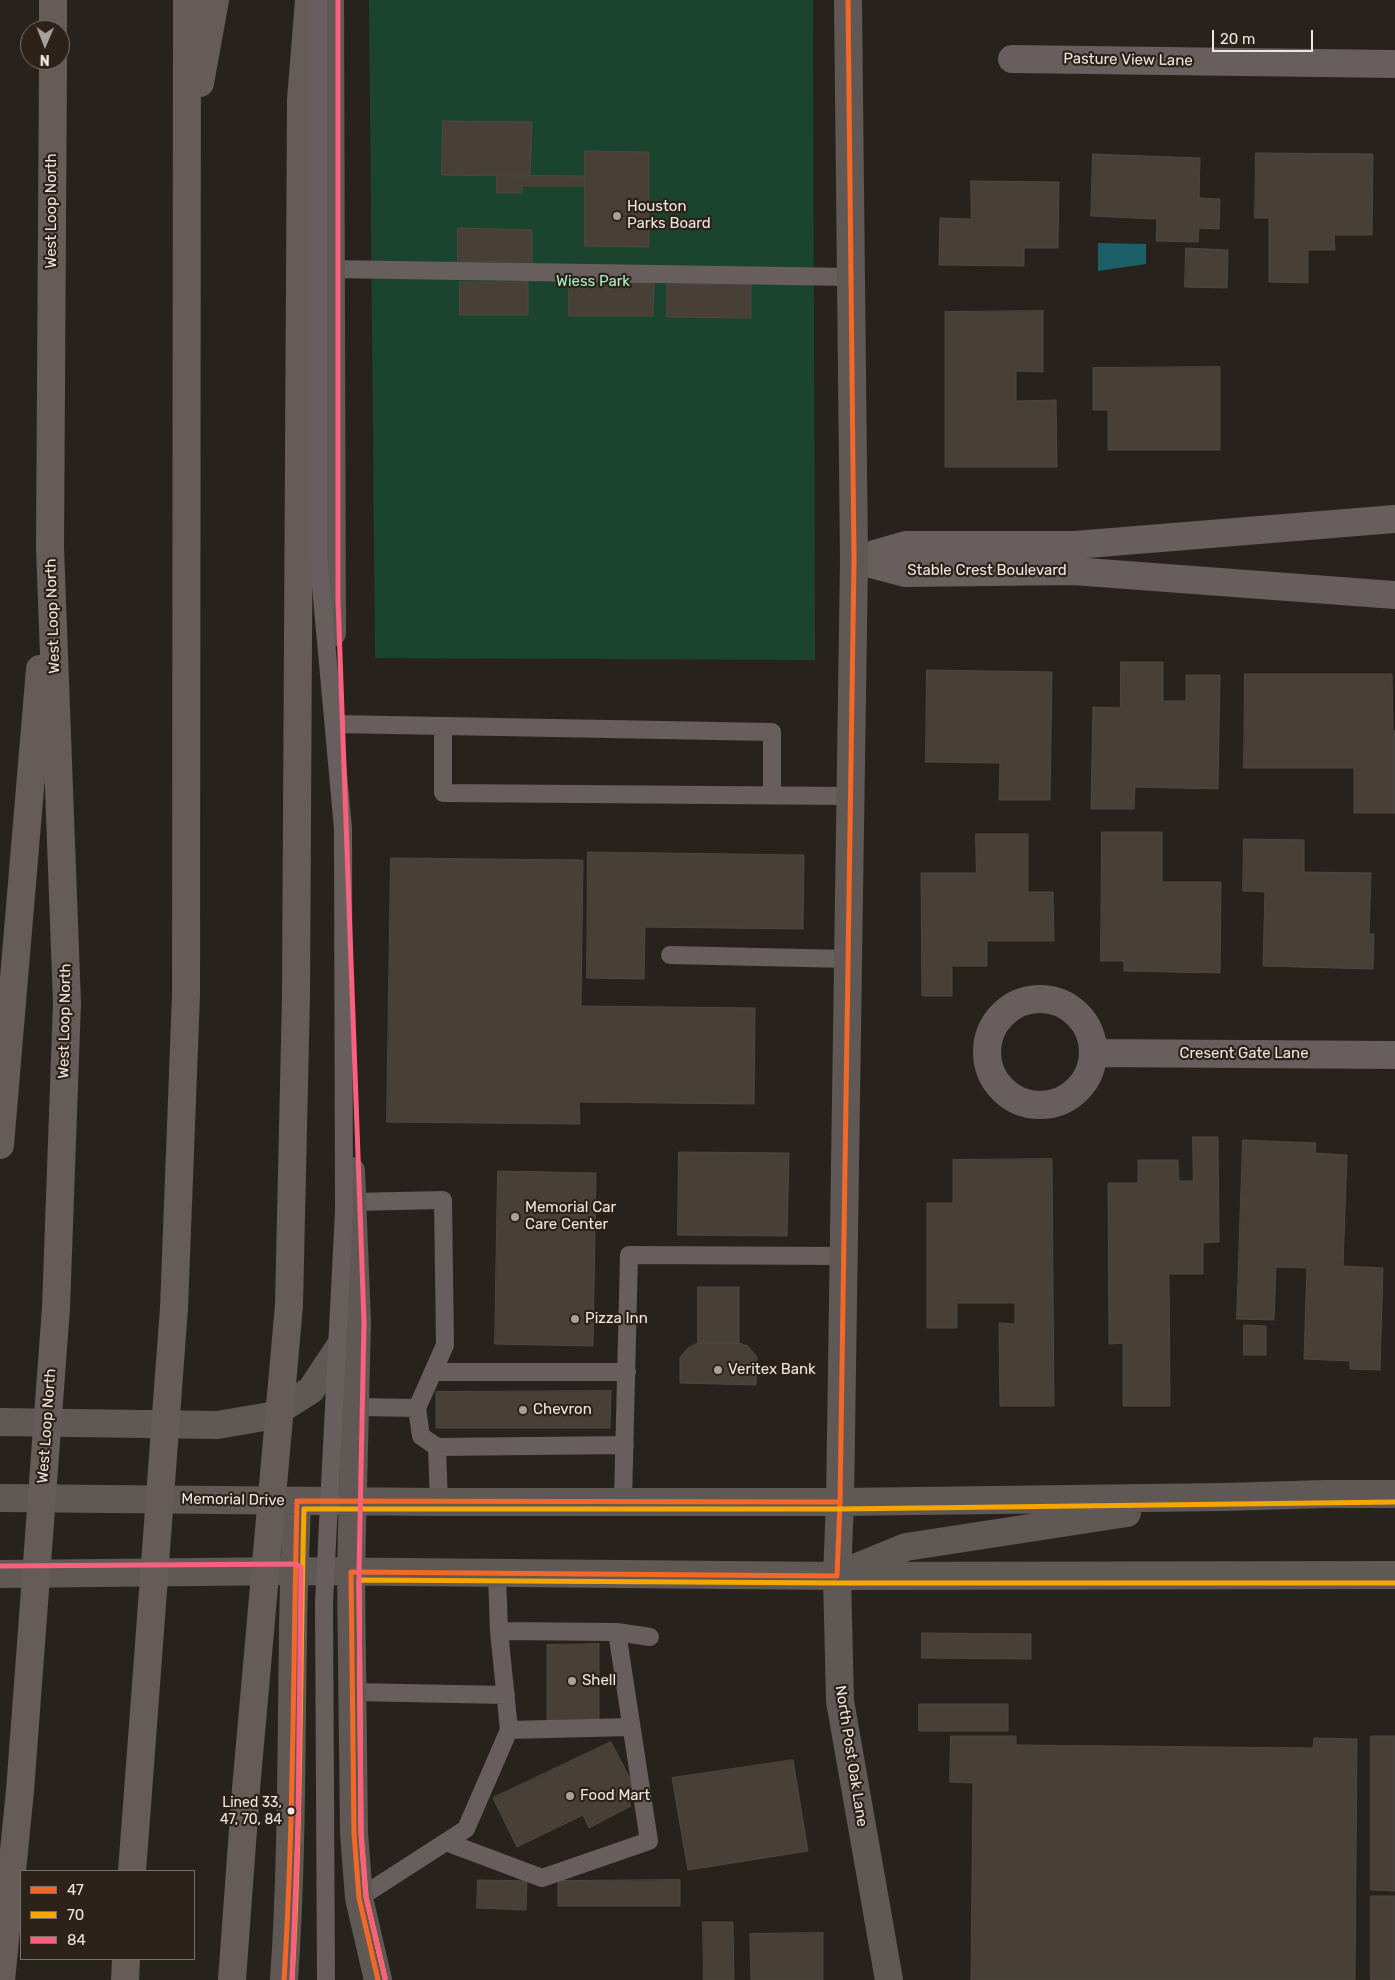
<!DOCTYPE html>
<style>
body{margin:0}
#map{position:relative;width:1395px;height:1980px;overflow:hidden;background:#28221d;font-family:Rubik,sans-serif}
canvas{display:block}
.legend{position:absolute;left:20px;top:1870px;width:175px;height:90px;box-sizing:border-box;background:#2c2219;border:1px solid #797069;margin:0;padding:6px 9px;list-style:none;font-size:15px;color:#ede6e0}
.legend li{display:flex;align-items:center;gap:10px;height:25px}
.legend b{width:25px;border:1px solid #797069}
.north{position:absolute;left:20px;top:20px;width:50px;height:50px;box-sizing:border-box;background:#2c2219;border:1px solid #797069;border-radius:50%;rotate:181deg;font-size:14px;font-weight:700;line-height:20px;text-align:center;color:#ede6e0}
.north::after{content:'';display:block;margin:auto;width:18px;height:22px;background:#a8a19c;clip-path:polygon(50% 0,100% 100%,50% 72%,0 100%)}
.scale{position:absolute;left:1212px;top:30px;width:101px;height:22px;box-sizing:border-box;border:2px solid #ede6e0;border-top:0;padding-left:6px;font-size:15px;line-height:18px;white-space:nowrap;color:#ede6e0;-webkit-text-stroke:4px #2c2219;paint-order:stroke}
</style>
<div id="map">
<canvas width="1395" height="1980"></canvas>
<ul class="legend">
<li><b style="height:6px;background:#f36827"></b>47</li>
<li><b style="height:6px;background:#f7a600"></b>70</li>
<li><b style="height:6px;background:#f8607d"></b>84</li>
</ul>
<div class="north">N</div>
<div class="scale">20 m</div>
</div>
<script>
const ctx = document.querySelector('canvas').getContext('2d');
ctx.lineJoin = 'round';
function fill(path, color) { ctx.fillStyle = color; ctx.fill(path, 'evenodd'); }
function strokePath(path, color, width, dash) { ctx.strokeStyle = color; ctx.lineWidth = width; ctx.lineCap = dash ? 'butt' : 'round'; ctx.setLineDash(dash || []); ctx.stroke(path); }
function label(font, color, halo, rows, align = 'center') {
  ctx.font = font + ' Rubik,sans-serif'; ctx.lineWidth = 4.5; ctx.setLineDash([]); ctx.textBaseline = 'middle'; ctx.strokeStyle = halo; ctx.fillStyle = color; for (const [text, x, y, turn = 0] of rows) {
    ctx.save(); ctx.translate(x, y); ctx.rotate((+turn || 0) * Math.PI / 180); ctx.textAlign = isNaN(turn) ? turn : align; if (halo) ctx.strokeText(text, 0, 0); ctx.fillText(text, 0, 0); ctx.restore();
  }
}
const green = new Path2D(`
 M 369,0 L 813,0 L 815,660 L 375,658 Z`);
const water = new Path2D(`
 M 1098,243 L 1146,244 L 1146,264 L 1098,271 Z`);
const building = new Path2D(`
 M 443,121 L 532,122 L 530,176 L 442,175 Z
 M 585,151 L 649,152 L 649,247 L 585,246 Z
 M 1256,153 L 1373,154 L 1372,235 L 1334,235 L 1335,250 L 1308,250 L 1308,283 L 1269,282 L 1269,218 L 1255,218 Z
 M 1093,154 L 1200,158 L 1199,198 L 1220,199 L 1219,229 L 1199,228 L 1198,242 L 1156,241 L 1157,219 L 1091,216 Z
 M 497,175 L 585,176 L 585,186 L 522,186 L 522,193 L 497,193 Z
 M 971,181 L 1059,182 L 1058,248 L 1024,248 L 1024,266 L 939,265 L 940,218 L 971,219 Z
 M 458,228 L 532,230 L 532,262 L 458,261 Z
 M 1186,248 L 1228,250 L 1227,288 L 1185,287 Z
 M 460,282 L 528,282 L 528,315 L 460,315 Z
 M 569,282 L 654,283 L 653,316 L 569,316 Z
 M 667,284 L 751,284 L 751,318 L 667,317 Z
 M 1043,311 L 1043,372 L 1016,371 L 1016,401 L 1056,400 L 1057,467 L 945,467 L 945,312 Z
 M 1220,367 L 1220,450 L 1108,450 L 1108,410 L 1093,410 L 1093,368 Z
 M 1121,662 L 1163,662 L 1163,701 L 1186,701 L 1186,675 L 1220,675 L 1218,789 L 1135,787 L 1134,809 L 1091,809 L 1093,707 L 1120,708 Z
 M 927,670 L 1052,672 L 1050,800 L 999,800 L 1000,763 L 926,762 Z
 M 1245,674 L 1392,674 L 1393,731 L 1395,731 L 1395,813 L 1354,813 L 1354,768 L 1244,768 Z
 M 1102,832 L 1162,832 L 1162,882 L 1221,882 L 1220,973 L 1124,971 L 1124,961 L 1101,961 Z
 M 976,834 L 1028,834 L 1028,892 L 1053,892 L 1054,941 L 987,941 L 987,966 L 952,966 L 952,996 L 922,996 L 921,873 L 976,873 Z
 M 1244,839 L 1304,840 L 1304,872 L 1371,873 L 1369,934 L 1374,934 L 1373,969 L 1263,966 L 1265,892 L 1243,891 Z
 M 588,852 L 804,855 L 803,929 L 645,927 L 644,979 L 587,978 Z
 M 391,858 L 583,860 L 581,1006 L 755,1008 L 754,1104 L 579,1102 L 580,1124 L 387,1122 Z
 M 1193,1137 L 1218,1137 L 1219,1242 L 1203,1243 L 1203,1274 L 1169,1274 L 1170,1406 L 1123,1406 L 1123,1343 L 1109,1344 L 1108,1183 L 1138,1183 L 1138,1160 L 1178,1160 L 1179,1181 L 1193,1181 Z
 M 1243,1140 L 1316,1143 L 1315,1153 L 1347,1155 L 1343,1266 L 1383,1268 L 1380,1370 L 1350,1369 L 1350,1361 L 1304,1359 L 1307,1268 L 1276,1267 L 1274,1320 L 1237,1319 Z
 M 679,1152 L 789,1153 L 787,1236 L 678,1235 Z
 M 1052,1159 L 1054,1406 L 1000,1406 L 999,1323 L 1015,1324 L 1015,1303 L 957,1303 L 957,1328 L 927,1328 L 927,1203 L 953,1203 L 953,1160 Z
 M 498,1171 L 596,1173 L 593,1346 L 495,1344 Z
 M 698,1287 L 739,1287 L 739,1343 L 698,1343 Z
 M 1244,1325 L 1266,1326 L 1266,1355 L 1244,1355 Z
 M 698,1343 L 739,1343 L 748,1346 L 757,1357 L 756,1385 L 680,1383 L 680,1357 L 688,1348 Z
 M 611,1391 L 610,1428 L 436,1428 L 436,1392 Z
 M 922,1633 L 1031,1634 L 1031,1659 L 922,1658 Z
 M 599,1644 L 599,1724 L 547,1724 L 547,1645 Z
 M 919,1704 L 1008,1704 L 1008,1731 L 919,1731 Z
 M 951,1736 L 1016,1736 L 1016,1745 L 1313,1748 L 1314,1738 L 1357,1739 L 1355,1980 L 971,1980 L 973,1783 L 950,1782 Z
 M 1371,1736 L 1395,1736 L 1395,1891 L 1371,1890 Z
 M 611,1742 L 635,1788 L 625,1794 L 631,1806 L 589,1828 L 583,1815 L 517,1847 L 493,1798 Z
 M 793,1760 L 808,1851 L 688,1870 L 672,1778 Z
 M 478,1880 L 527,1881 L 526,1910 L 477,1908 Z
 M 680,1880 L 680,1906 L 558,1906 L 558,1881 Z
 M 1371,1896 L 1395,1896 L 1395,1980 L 1371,1980 Z
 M 703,1922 L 733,1922 L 734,1980 L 704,1980 Z
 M 823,1933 L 823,1980 L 751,1980 L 750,1934 Z`);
const lane = new Path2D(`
 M 330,269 L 851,277
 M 335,724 L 772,732 L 772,795
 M 443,726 L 443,793 L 851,796
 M 670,955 L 848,959
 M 352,1202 L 443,1200 L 445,1345 L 417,1408 L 421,1436 L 437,1447 L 439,1502
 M 434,1372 L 627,1372
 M 355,1407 L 417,1408
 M 437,1447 L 625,1445
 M 623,1501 L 629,1255 L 843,1256
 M 499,1631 L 617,1632 L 650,1637
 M 352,1692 L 506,1695
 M 509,1730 L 631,1727
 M 446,1842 L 542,1878 L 649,1841 L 617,1632
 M 359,1898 L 466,1829 L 509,1730 L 499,1631 L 497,1574`);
const street = new Path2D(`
 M 1012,59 L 1395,64
 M 854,560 L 906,545 L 1075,545 L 1395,519
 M 856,560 L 905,573 L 1073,571 L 1395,595
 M987 1052a53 53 0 1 1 106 0a53 53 0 1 1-106 0Z
 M 1093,1053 L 1395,1055`);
const secondary = new Path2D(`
 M 330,0 L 332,633
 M 848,0 L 854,560 L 840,1502 L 837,1576 L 840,1701 L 889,1980
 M 351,1171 L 357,1322 L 351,1572 L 354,1833 L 359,1898 L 378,1980
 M 0,1422 L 217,1425 L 270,1416 L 311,1390 L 348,1334
 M 0,1498 L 439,1502 L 840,1502 L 1223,1497 L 1325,1494 L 1395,1494
 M 850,1570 L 906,1547 L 1127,1513
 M 0,1574 L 295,1571 L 837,1576 L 1395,1575
 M 284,1980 C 292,1866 291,1752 293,1638 C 293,1592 296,1546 297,1501`);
const highway = new Path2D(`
 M 53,30 L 53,0
 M 53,60 L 50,548 L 67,1003 L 56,1308
 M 200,83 L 215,0
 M 0,1145 L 40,669
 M 289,1305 L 296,996 L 301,100 L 309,0
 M 174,1308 L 186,995 L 187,0
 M 132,1871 L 138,1792
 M 1,1980 L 20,1791
 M 125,1980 L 126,1959`);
const laneBridge = new Path2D(`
 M 318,0 L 318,553 L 343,829 L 344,1212 L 324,1602 L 326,1980`);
const highwayBridge = new Path2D(`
 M 20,1791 L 56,1308
 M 138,1792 L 174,1308
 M 232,1980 L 246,1789 L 289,1305`);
const bus1 = new Path2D(`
 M 284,1980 C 294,1821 293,1661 297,1501 L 840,1502
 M 378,1980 L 359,1898 L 354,1833 L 351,1572 L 837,1576 L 840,1502 L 854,560 L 848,0`);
const bus2 = new Path2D(`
 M 385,1978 L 366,1897 L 361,1833 L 359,1580 L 837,1583 L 1395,1583
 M 292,1980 C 301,1823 300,1666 304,1509 L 840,1509 L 1395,1502`);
const bus3 = new Path2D(`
 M 338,0 L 338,600 L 364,1322 L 359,1572 L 361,1833 L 366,1897 L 385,1978
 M 0,1566 L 295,1564 L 301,1567 L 298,1827 L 292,1980`);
const markers = [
 [617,216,5,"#a8a19c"],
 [515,1217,5,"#a8a19c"],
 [575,1319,5,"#a8a19c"],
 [718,1370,5,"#a8a19c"],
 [523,1410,5,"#a8a19c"],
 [572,1681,5,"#a8a19c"],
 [570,1796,5,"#a8a19c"],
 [291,1811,4.5,"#ede6e0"]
];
const busNames = [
 ["Lined 33,",282,1803],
 ["47, 70, 84",282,1820]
];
const streetNames = [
 ["Pasture View Lane",1128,60,1],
 ["West Loop North",52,211,-90],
 ["Stable Crest Boulevard",987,571],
 ["West Loop North",53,616,-92],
 ["West Loop North",65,1021,-89],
 ["Cresent Gate Lane",1244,1054],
 ["West Loop North",47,1426,-86],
 ["Memorial Drive",233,1500,1],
 ["North Post Oak Lane",851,1756,81]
];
const poiNames = [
 ["Houston",627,207],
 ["Parks Board",627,224],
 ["Memorial Car",525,1208],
 ["Care Center",525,1225],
 ["Pizza Inn",585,1319],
 ["Veritex Bank",728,1370],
 ["Chevron",533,1410],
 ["Shell",582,1681],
 ["Food Mart",580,1796]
];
const parkNames = [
 ["Wiess Park",593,282]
];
fill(green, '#1b442f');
fill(water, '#1d5f68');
fill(building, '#483f37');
strokePath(building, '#4d4744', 1);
strokePath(lane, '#675e5d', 18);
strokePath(street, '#675e5d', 28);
strokePath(secondary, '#605854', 28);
strokePath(highway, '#655c58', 28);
strokePath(laneBridge, '#675e5d', 18);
strokePath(highwayBridge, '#655c58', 28);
strokePath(bus1, '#f36827', 5);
strokePath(bus2, '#f7a600', 5);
strokePath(bus3, '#f8607d', 5);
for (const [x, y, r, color] of markers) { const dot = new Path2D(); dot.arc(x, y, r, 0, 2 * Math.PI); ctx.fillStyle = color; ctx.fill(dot); strokePath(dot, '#2c2219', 2); }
label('14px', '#ede6e0', '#2c2219', busNames, 'right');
label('15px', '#ede6e0', '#2c2219', streetNames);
label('15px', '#ede6e0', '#2c2219', poiNames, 'left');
label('15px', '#a2f2c4', '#2c2219', parkNames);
</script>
